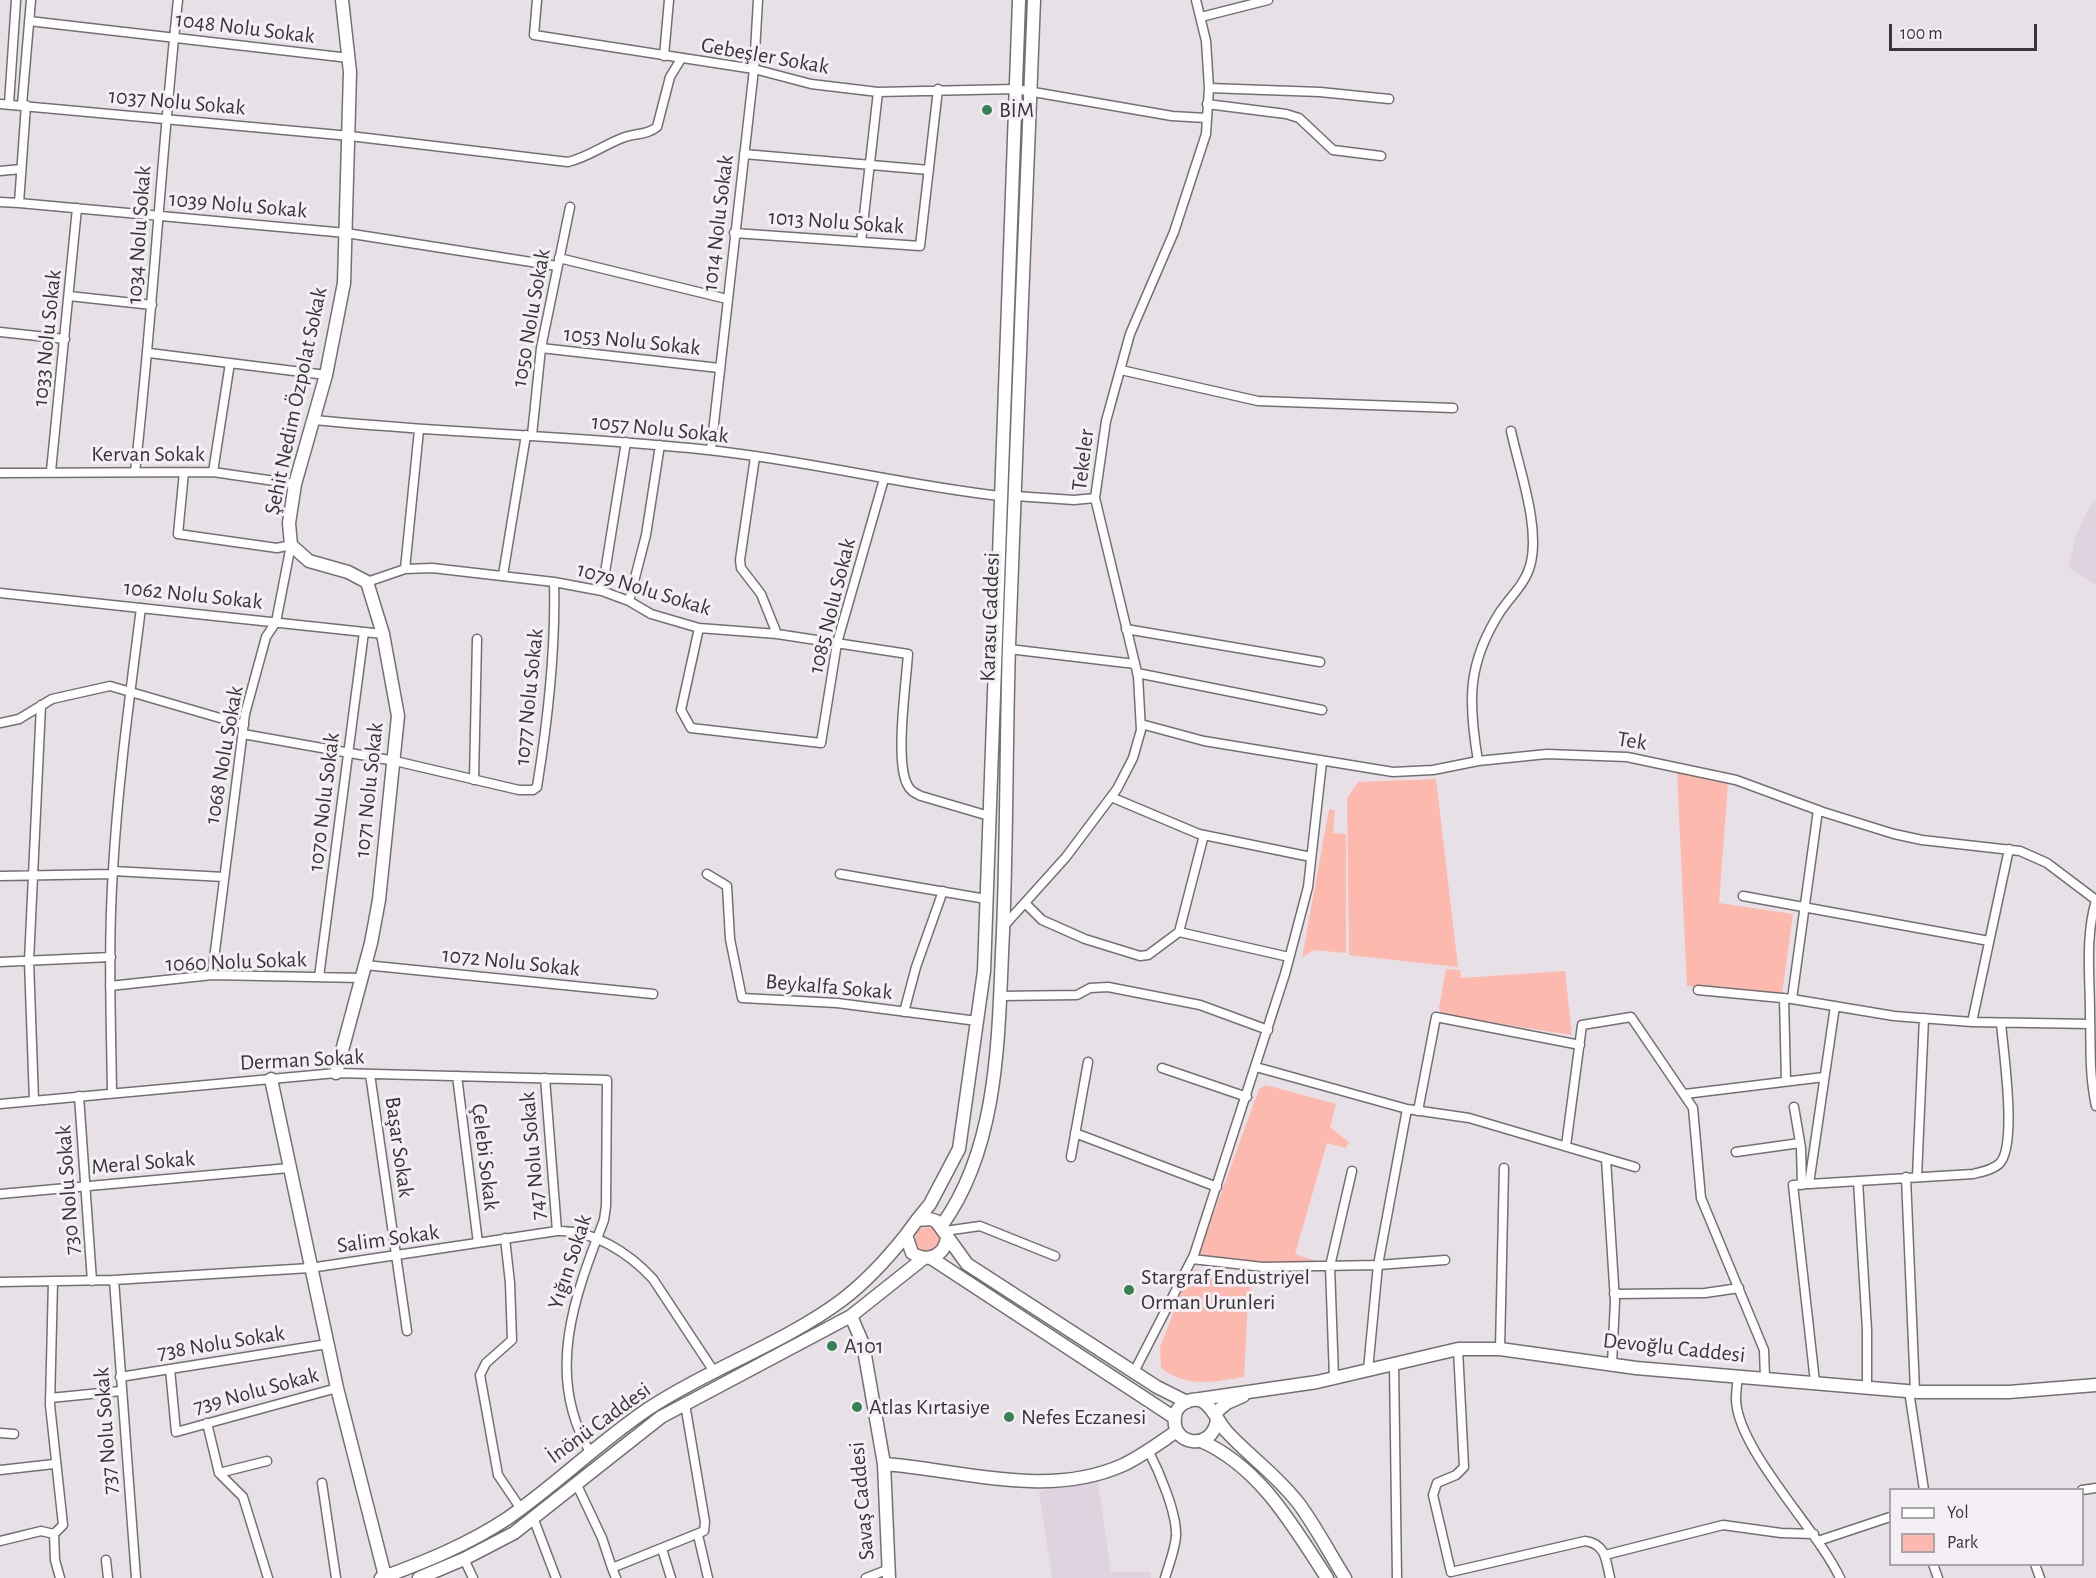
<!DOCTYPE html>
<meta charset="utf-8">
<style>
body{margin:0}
#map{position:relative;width:2096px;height:1578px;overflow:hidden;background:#e7e1e7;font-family:"Alegreya Sans",sans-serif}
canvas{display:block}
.legend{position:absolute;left:1889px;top:1488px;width:195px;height:78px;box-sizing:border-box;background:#f4eef5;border:2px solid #a9a4a9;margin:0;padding:8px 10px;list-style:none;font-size:18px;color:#383638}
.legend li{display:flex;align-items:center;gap:12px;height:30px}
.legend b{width:30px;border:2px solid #a9a4a9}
.scale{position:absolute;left:1889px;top:24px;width:148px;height:27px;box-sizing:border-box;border:3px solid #383638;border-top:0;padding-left:8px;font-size:18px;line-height:21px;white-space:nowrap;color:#383638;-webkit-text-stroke:4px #f4eef5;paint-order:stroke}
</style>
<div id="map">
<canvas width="2096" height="1578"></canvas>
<ul class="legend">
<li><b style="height:8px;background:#fff"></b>Yol</li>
<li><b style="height:16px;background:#fdb9ad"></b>Park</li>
</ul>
<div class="scale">100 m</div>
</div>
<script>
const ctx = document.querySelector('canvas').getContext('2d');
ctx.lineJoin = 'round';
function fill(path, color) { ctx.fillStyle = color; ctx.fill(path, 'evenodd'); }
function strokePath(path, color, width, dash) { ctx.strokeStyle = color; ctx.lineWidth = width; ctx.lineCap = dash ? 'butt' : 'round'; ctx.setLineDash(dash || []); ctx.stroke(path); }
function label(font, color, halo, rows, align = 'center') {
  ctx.font = font + ' "Alegreya Sans",sans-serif'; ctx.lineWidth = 6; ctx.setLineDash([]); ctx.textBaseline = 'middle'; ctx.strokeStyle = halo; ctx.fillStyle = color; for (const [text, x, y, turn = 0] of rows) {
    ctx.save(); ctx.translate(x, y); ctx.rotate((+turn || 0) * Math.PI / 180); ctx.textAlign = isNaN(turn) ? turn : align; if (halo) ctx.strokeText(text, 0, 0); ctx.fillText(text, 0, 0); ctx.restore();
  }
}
const built = new Path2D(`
 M 2096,500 L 2096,585 L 2069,568 L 2076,535 L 2090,505 Z
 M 1098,1482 L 1111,1572 L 1151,1572 L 1151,1578 L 1052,1578 L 1039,1491 Z`);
const green = new Path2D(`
 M 1677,772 L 1728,783 L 1719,903 L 1793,914 L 1782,994 L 1687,986 Z
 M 1436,779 L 1458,967 L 1349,955 L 1347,798 L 1358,782 Z
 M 1329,809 L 1335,810 L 1333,833 L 1346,834 L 1346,953 L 1313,950 L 1302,958 Z
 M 1446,969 L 1460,970 L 1461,978 L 1565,971 L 1572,1035 L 1441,1015 L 1439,1008 Z
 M 1266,1085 L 1336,1104 L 1330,1127 L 1349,1142 L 1346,1148 L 1327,1143 L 1295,1254 L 1316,1261 L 1310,1264 L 1204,1259 L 1199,1254 L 1259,1089 Z
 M915 1239a12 12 0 1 1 24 0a12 12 0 1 1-24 0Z
 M 1190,1270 L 1254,1273 L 1248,1301 L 1244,1377 C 1214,1382 1187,1388 1161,1368 L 1160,1347 Z`);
const street = new Path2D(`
 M 537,0 L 534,35 L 754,69 L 811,84 L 878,92 L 1016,89 L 1172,116 L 1206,118
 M 1201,17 L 1268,0
 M 29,21 L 349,58
 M 664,56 L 669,0
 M 1209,88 L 1320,92 L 1389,99
 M 0,104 L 350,136 L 568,162 C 589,157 605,144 625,137 C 637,133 647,135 657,127 L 670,77 L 681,59
 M 9,104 L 16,0
 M 1207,104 L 1286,114 L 1299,118 L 1333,150 L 1381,156
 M 22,105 L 31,0
 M 744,154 L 929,170
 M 0,171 L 21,169
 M 0,202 L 19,203 L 26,105
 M 19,203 L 346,233 L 557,266
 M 734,233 L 920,246 L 938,89
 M 861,242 L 878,92
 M 559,258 L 727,299
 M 69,296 L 152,305
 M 0,332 L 65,339
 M 541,348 L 719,368
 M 149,353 L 326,375
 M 1121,370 L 1258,401 L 1453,408
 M 314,420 C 445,433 577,436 708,450 C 806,460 902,485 1000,496
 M 532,435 L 541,348 L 570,207
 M 711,450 L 754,69 L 758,0
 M 755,457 L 740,560 L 741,568 L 761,594 L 777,634
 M 51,471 L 77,208
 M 135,472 C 153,315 161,157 178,0
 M 184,472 L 178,534 L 277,548 L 291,545 L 276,622 L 266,637 L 245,714 L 212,975
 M 213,472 L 230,363
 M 0,473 L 213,472 L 295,484
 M 1015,496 L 1074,500 L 1095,498
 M 405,569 L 432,568 L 554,582 L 602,591 L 629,601 L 651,614 L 699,628 L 777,634 L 908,654 C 906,684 895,760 907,784 C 910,791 915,793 921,796 L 989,816
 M 503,575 L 526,435
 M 367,582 L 405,569 L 419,430
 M 602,591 L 626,442
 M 0,593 L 383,634
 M 629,601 L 646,535 L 660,445
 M 699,628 L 681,710 L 691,728 L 821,743 L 837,643 L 884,479
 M 1126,629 L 1320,662
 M 1009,649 L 1135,664
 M 1137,673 L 1322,710
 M 0,723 L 19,719 L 52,699 L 110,686 L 244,725
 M 1141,724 L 1204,741 L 1393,772 L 1433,770 L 1478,761 L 1547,754 L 1627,757 L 1736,780 L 1823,812 L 1894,834 L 1922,840 L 2020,851 L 2047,863 L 2096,900
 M 243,734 L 395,761 L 519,790 L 533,790 L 537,787 C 548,719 556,651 554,582
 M 1478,761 C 1468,701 1467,664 1500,612 C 1510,597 1525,584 1530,566 C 1541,528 1519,469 1511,431
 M 474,780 L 477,639
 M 1111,797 L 1199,834 L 1311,857
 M 113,871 L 224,877
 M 707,874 L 727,886 L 730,939 L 742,998 L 837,1003 L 977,1021
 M 840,874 L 986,899
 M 0,876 L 112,874
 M 1743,896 L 1989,941
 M 2096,900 C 2085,938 2090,975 2090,1014 C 2091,1046 2089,1074 2096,1106
 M 1026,904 L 1042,920 L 1085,939 L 1140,956 L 1148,955 L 1179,932 L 1204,835
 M 1003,927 L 1066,857 L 1117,789 L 1133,758 L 1141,730 L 1138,676 L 1095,498 L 1106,421 L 1130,334 L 1174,232 L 1206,134 L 1209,88 L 1206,41 L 1196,0
 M 1179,932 L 1289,957
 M 0,962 L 111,957
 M 365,965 L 653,994
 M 319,977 L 364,632
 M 110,986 L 212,975 L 362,978
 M 1698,990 L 1792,999 L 1894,1016 L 1972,1022 L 2090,1024
 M 999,996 L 1077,995 L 1090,988 L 1108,987 L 1200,1005 L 1268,1030
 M 1784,998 L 1786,1081
 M 1792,999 L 1818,810
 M 904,1012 L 916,967 L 943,891
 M 1972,1022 L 2009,849
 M 1256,1067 L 1407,1109 L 1469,1118 L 1635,1167
 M 1162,1068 L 1247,1097
 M 370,1074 L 407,1331
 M 457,1076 L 478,1243
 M 545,1078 L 557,1231
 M 112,1093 C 111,1019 108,944 113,870 C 118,782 130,695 141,608
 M 1685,1094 L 1824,1077
 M 79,1096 L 92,1281
 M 34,1101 L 29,961 L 41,705
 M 0,1104 L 336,1073 L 607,1080 L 606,1206 L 604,1220 C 575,1295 544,1375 590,1452
 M 1794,1107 L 1801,1148 L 1802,1185
 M 1418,1111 L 1436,1017 L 1580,1045
 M 1075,1133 L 1217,1187
 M 1566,1146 L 1582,1025 L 1631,1017 L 1693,1108 L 1701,1198 L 1764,1350 L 1765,1378
 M 1736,1152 L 1800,1143
 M 1071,1157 L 1088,1062
 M 1606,1159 L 1615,1301 L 1612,1364
 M 1906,1177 L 1915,1391
 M 1917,1177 L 1924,1018
 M 1858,1181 L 1867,1330 L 1867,1387
 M 1809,1184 L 1835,1006
 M 0,1194 L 289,1168
 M 945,1231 L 980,1226 L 1055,1256
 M 505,1238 L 510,1283 L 512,1340 L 486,1363 L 480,1375 L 498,1475 L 521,1509
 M 1192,1259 L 1263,1267 L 1378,1265 L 1445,1260
 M 114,1280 L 136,1578
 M 53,1281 L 50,1405 L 63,1525 L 54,1534
 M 0,1282 L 114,1280 L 310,1268 L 557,1231 C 593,1229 630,1254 653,1279 L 715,1373
 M 1614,1294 L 1705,1293 L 1739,1288
 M 1458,1349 L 1464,1467 L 1456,1475 L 1437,1483 L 1433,1495 L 1451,1572 L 1585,1541 C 1606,1544 1606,1560 1610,1578
 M 1500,1349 L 1504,1168
 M 1394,1364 L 1397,1578
 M 170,1369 L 176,1432 L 337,1388
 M 1368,1370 L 1378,1265 L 1407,1109
 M 1134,1372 L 1194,1255 L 1285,974 L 1308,887 L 1322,762
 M 120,1377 L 327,1344
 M 1738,1377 C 1737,1384 1736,1392 1736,1400 C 1738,1450 1817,1529 1840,1578
 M 1334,1378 L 1330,1266 L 1352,1171
 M 1815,1382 L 1793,1185 L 1973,1174 C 1982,1172 1992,1170 1999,1164 C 2018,1147 2003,1049 2001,1023
 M 1909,1391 L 1924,1490
 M 50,1398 L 121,1391
 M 207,1423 L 219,1473 L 243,1497 L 268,1578
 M 0,1433 L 14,1434
 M 1148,1450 C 1159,1471 1177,1513 1176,1536 C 1175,1550 1169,1564 1165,1578
 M 0,1470 L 54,1464
 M 219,1473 L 267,1461
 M 322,1483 L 336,1578
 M 577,1485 L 602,1538 L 612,1568
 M 2082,1490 L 2096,1488
 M 534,1520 L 556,1578
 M 54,1534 L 55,1560 L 60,1578
 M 698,1535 L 708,1578
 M 0,1541 L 41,1531 L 54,1534
 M 1818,1541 L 1890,1517
 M 662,1549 L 671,1578
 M 1605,1555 L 1723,1525 L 1781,1533 L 1814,1534
 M 464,1559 L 473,1578
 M 106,1560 L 108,1578
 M 1933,1564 L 1938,1578
 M 2035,1564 L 2040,1578
 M 616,1578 L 612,1568 L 704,1531 L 705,1522 L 685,1404
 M 866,1578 L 889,1569`);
const secondary = new Path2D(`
 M 336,1073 L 371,943 L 379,900 L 398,716 L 383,634 L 367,582 L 348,572 L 309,561 L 291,545 L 289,523 L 295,484 L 326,375 L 344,283 L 350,72 L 342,0
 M 271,1079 L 337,1388 L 385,1576
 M 917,1220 L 930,1204 L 959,1149 L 984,971 L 1019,0
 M 942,1225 C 1001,1143 998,1029 1003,932 C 1007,836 1006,741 1009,646 C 1017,431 1025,215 1034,0
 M 947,1238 C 944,1256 928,1263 912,1253 L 906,1235 L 917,1220 L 930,1219 L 936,1221 L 967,1264 L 1157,1387 L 1187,1402
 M 931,1258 L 1175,1418
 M 851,1316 L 863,1344 L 884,1464 L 889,1578
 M 1193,1400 L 1317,1382 L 1458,1349 L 1500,1349 L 1636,1368 L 1918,1392 L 2009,1392 L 2096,1385
 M 1215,1413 L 1227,1403 L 1243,1396
 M 1217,1420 C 1212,1452 1171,1445 1175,1418 C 1175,1412 1179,1406 1184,1403 C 1208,1389 1215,1420 1227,1432 C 1250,1457 1277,1475 1299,1504 C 1316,1527 1330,1554 1345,1578
 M 1201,1441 C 1260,1467 1293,1526 1327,1578
 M 884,1464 C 962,1470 1047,1499 1123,1465 C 1142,1456 1159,1443 1177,1431
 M 381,1578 C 425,1562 469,1544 508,1518 C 557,1484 599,1442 648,1409 C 710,1368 783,1344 842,1300 C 867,1281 887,1259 906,1235
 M 419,1578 L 464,1559 L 514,1533 L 661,1417 L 851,1316 L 924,1258`);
const markers = [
 [987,110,6,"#368352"],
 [1129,1290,6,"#368352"],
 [832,1346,6,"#368352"],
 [857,1407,6,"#368352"],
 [1009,1417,6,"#368352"]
];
const streetNames = [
 ["1048 Nolu Sokak",245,28,7],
 ["Gebeşler Sokak",765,56,10],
 ["1037 Nolu Sokak",177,102,5],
 ["1039 Nolu Sokak",238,205,5],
 ["1013 Nolu Sokak",836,222,4],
 ["1014 Nolu Sokak",718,223,-83],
 ["1034 Nolu Sokak",139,235,-86],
 ["1050 Nolu Sokak",531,318,-80],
 ["1033 Nolu Sokak",47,338,-84],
 ["1053 Nolu Sokak",632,341,6],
 ["Şehit Nedim Özpolat Sokak",296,401,-78],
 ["1057 Nolu Sokak",660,429,6],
 ["Kervan Sokak",148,454],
 ["Tekeler",1083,460,-83],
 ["1079 Nolu Sokak",644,589,17],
 ["1062 Nolu Sokak",193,595,6],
 ["1085 Nolu Sokak",832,606,-76],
 ["Karasu Caddesi",990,617,-88],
 ["1077 Nolu Sokak",529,697,-84],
 ["Tek",1632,741,9],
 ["1068 Nolu Sokak",224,755,-80],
 ["1071 Nolu Sokak",369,790,-84],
 ["1070 Nolu Sokak",324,802,-83],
 ["1060 Nolu Sokak",236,962,-2],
 ["1072 Nolu Sokak",511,962,6],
 ["Beykalfa Sokak",829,987,5],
 ["Derman Sokak",302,1060,-3],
 ["Başar Sokak",399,1147,82],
 ["747 Nolu Sokak",533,1156,-95],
 ["Çelebi Sokak",485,1157,83],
 ["Meral Sokak",143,1163,-5],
 ["730 Nolu Sokak",68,1190,-94],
 ["Salim Sokak",388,1239,-8],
 ["Yığın Sokak",570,1262,-72],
 ["738 Nolu Sokak",221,1343,-9],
 ["Devoğlu Caddesi",1674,1348,6],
 ["739 Nolu Sokak",256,1391,-15],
 ["İnönü Caddesi",599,1423,-36],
 ["737 Nolu Sokak",106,1431,-94],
 ["Savaş Caddesi",862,1501,-95]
];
const poiNames = [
 ["BİM",999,110],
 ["Stargraf Endustriyel",1141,1277],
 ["Orman Urunleri",1141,1302],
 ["A101",844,1346],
 ["Atlas Kırtasiye",869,1407],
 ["Nefes Eczanesi",1021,1417]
];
fill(built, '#ded3df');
fill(green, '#fdb9ad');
strokePath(street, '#746f75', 11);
strokePath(secondary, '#746f75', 15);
strokePath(street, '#fff', 8);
strokePath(secondary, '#fff', 12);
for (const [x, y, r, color] of markers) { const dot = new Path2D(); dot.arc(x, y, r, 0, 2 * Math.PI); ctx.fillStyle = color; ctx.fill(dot); strokePath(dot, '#f4eef5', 2); }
label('22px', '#383638', '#f4eef5', streetNames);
label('22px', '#383638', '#f4eef5', poiNames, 'left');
</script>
